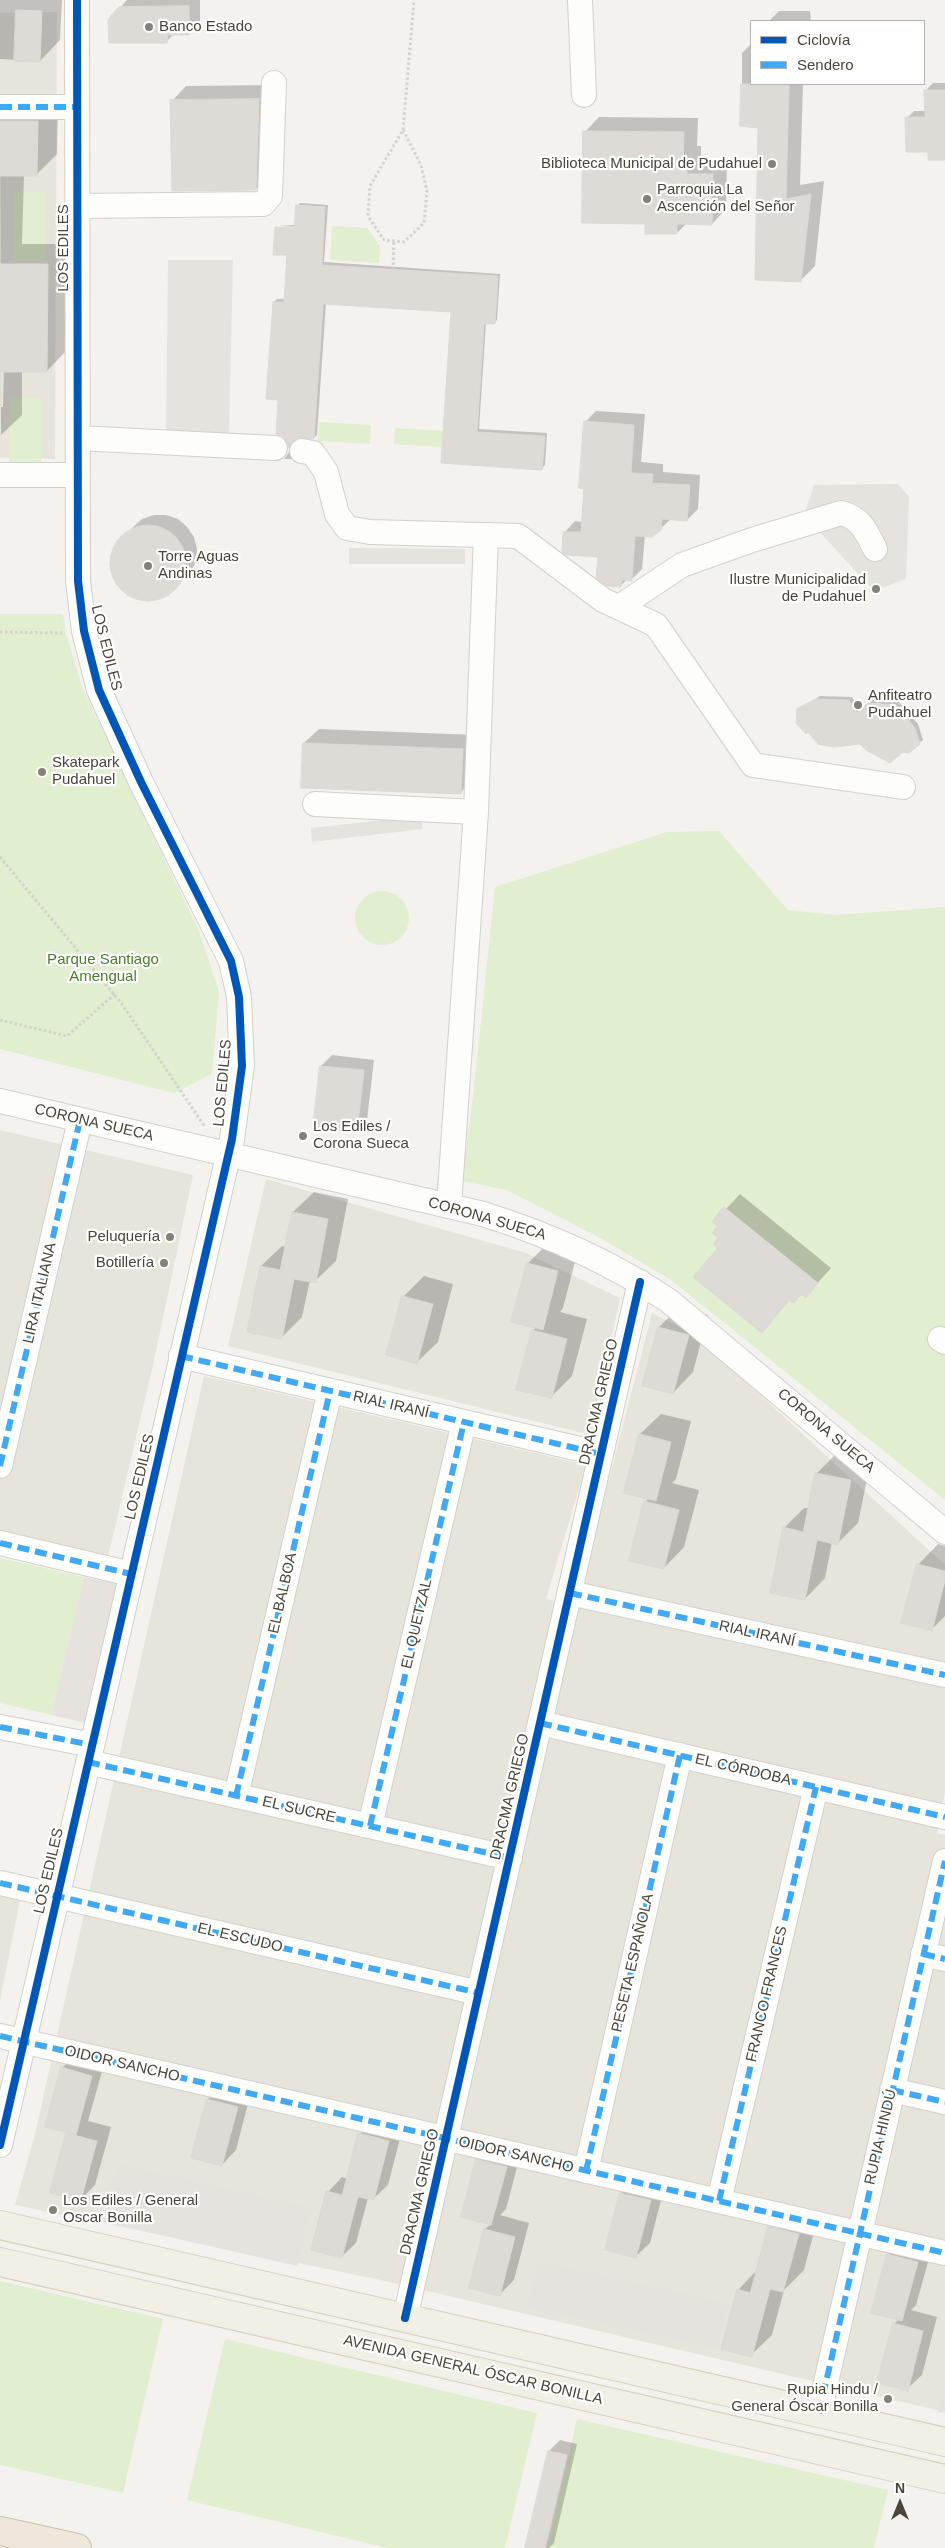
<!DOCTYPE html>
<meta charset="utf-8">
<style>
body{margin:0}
#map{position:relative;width:945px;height:2548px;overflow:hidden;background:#f4f2ee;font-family:Arial,sans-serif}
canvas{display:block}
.legend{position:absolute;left:750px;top:20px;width:175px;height:65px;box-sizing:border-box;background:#fff;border:1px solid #b7b4b0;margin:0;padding:6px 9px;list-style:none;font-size:15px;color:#4b4439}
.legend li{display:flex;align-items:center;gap:10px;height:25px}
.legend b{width:25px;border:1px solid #b7b4b0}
.north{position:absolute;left:875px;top:2478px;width:50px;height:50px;-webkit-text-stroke:4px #fff;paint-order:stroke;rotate:0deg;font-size:14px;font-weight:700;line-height:20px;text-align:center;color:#4b4439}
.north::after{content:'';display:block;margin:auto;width:18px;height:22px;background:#4b4439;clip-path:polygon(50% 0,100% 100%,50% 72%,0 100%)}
</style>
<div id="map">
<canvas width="945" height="2548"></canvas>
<ul class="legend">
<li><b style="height:6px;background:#0057b8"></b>Ciclovía</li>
<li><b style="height:6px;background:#3fa9f5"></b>Sendero</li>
</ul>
<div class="north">N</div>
</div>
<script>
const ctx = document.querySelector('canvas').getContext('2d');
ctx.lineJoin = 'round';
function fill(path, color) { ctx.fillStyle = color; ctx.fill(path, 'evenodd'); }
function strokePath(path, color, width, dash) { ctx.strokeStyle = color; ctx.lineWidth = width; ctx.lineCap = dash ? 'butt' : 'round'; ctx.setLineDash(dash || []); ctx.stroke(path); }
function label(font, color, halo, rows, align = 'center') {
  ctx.font = font + ' Arial,sans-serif'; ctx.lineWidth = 4.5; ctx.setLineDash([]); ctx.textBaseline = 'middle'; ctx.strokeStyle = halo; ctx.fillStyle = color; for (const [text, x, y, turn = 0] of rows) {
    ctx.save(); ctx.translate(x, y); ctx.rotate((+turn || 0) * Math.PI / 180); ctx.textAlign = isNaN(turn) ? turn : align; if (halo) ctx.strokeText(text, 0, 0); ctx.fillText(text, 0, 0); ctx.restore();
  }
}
const residential = new Path2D(`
 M 57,12 L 55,459 L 0,458 L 0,13 Z
 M 0,1130 L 193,1175 L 153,1365 L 108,1557 L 0,1532 Z
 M 266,1179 L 526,1253 L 620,1298 L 591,1435 L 228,1346 Z
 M 652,1313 L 694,1334 L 945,1565 L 945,1668 L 582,1584 Z
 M 204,1376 L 586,1465 L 546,1599 L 945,1685 L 945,1792 L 937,1833 L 945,1835 L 945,2412 L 376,2279 L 15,2205 L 35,2134 Z
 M 0,1896 L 20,1900 L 0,2000 Z`);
const green = new Path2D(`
 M 13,192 L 45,192 L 45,260 L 13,260 Z
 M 332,226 L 367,228 L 380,246 L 379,263 L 330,260 Z
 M 10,397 L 41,398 L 41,466 L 9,466 Z
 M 319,422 L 371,425 L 370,444 L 318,441 Z
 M 395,428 L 443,431 L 442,447 L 394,444 Z
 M 0,614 L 63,614 L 66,633 L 82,687 L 199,931 L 219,992 L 212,1074 L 174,1093 L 0,1049 Z
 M 719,831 L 788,910 L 835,915 L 945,907 L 945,1500 L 671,1280 L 602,1239 L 507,1190 L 462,1181 L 474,1088 L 495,887 L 667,832 Z
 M355 918a27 27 0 1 1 54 0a27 27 0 1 1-54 0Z
 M 0,1558 L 84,1577 L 51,1715 L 0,1703 Z
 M 0,2281 L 163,2319 L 123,2493 L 0,2465 Z
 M 225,2339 L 537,2413 L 505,2548 L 388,2548 L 187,2500 Z
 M 577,2419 L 888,2490 L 874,2548 L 547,2548 Z`);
const parking = new Path2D(`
 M 168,260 L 233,260 L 229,437 L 166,434 Z
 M 898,484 L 909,497 L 906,579 L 874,591 L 804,515 L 814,485 Z
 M 349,548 L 465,549 L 465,564 L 349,564 Z
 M 421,816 L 423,829 L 312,842 L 311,828 Z
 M 84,1577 L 122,1585 L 90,1724 L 51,1715 Z
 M 118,2164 L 311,2208 L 297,2266 L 104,2222 Z
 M 538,2262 L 728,2303 L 718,2349 L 528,2307 Z
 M 945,2381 L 945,2413 L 938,2412 Z`);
const shadow = new Path2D(`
 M 0,0 L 62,0 L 60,40 L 40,61 L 0,59 Z
 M 127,0 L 200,0 L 200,23 L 189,34 L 174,34 L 167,41 L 120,8 Z
 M 779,11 L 810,11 L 811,21 L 769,21 Z
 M 751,44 L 751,84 L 803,84 L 800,185 L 824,181 L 815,266 L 800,281 L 759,127 L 742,124 L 742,53 Z
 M 933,83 L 945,83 L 945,159 L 929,151 L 907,118 L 914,111 L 926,111 L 926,90 Z
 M 273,85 L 270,175 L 256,189 L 172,101 L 186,86 Z
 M 0,101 L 58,101 L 57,154 L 36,175 L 24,175 L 22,244 L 68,244 L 67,350 L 47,371 L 22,371 L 22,415 L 1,435 ZM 1,366 L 4,366 L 3,407 L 1,407 Z
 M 599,117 L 698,118 L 697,146 L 701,146 L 701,160 L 727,160 L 726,209 L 712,224 L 687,223 L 677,233 L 647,223 L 585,132 Z
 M 300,203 L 328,205 L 324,262 L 500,274 L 497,320 L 494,323 L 486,323 L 479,429 L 547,433 L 545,465 L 542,468 L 442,462 L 452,311 L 326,303 L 317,435 L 314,438 L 298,437 L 289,446 L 279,398 L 274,302 L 277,299 L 286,299 L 289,254 L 276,227 L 300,230 L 300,227 L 278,226 L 296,225 L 297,206 Z
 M 596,411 L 645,414 L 641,462 L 663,464 L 663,472 L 700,475 L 698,509 L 687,520 L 671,519 L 660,529 L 645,535 L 642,569 L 631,580 L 627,580 L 621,585 L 599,556 L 565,532 L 575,521 L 583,522 L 585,422 Z
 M 292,448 L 295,457 L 292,459 L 284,459 Z
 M 154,515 L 166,515 L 178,519 L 187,527 L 194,537 L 197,549 L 196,561 L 191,572 L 171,592 L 160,598 L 148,600 L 136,598 L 125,592 L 117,583 L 112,572 L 111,560 L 114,548 L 121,538 L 142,519 Z
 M 820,696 L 852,697 L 860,711 L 872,700 L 899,702 L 918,724 L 923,740 L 919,743 L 861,743 L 798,710 Z
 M 319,729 L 477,735 L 475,778 L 461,792 L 304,743 Z
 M 332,1055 L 374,1060 L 367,1120 L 357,1131 L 321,1066 Z
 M 314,1192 L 348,1199 L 336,1261 L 315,1281 L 310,1280 L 302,1317 L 282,1337 L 261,1266 L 282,1246 L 286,1247 L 293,1212 Z
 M 740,1194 L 831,1268 L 806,1296 L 802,1293 L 794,1302 L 790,1299 L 761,1331 L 720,1248 L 719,1226 L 714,1222 Z
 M 548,1243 L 578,1250 L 563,1308 L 560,1312 L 587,1319 L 572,1376 L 551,1397 L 533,1331 L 536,1327 L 528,1263 Z
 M 424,1276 L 453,1284 L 438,1342 L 417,1362 L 403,1297 Z
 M 679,1307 L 708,1315 L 693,1372 L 673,1393 L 659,1327 Z
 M 661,1414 L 691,1421 L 676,1479 L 672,1483 L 699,1490 L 684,1547 L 664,1568 L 645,1502 L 649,1498 L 625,1492 L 640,1434 Z
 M 837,1453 L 871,1460 L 858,1523 L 838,1543 L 832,1542 L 825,1578 L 805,1599 L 784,1528 L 804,1508 L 809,1508 L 816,1474 Z
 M 938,1544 L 945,1546 L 945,1616 L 931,1630 L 918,1565 Z
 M 76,2054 L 105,2061 L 88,2121 L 111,2127 L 95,2185 L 81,2199 L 67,2134 L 69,2132 L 62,2068 Z
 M 222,2085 L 251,2092 L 236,2150 L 222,2165 L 208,2099 Z
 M 374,2119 L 403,2127 L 388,2185 L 373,2199 L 368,2198 L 356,2243 L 341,2257 L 328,2192 L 342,2177 L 348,2179 L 360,2134 Z
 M 491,2146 L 521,2152 L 506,2209 L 500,2215 L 529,2223 L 514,2280 L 499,2295 L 485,2229 L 491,2224 L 477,2160 Z
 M 636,2179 L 665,2185 L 650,2243 L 635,2257 L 606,2249 L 621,2193 Z
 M 790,2206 L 819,2213 L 804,2270 L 784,2290 L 772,2335 L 751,2355 L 738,2290 L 757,2270 L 769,2227 Z
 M 903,2240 L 932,2248 L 916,2305 L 911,2310 L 937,2317 L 922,2375 L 907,2389 L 894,2324 L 899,2319 L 888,2254 Z
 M 560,2440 L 577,2444 L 554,2543 L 549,2548 L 527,2548 L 549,2451 Z`);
const building = new Path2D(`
 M 189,6 L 189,35 L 168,35 L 167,43 L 109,43 L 108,19 L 119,7 Z
 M 16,10 L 42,11 L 40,62 L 14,61 Z
 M 741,84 L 789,84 L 786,199 L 811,194 L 801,282 L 755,280 L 758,128 L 740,126 Z
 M 924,90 L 945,90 L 945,160 L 928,160 L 928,152 L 906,152 L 905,117 L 925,117 Z
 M 259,99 L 256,190 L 172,191 L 170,100 Z
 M 0,121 L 38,121 L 37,176 L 0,176 Z
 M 583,131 L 684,132 L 683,160 L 687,160 L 687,174 L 713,174 L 712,225 L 677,224 L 677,234 L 645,234 L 645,224 L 582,223 Z
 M 296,205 L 325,207 L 322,265 L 498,276 L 495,324 L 484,324 L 477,432 L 545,436 L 542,470 L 441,463 L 451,312 L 323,304 L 314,439 L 298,438 L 292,442 L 289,448 L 283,437 L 276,434 L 278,400 L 266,399 L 273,302 L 284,302 L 287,255 L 273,255 L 275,227 L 294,228 Z
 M 0,264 L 48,264 L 47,372 L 0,372 Z
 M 584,421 L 634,425 L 631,473 L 653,474 L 652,483 L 690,485 L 687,521 L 662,519 L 661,530 L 652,537 L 635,536 L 632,581 L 622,580 L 621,587 L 607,586 L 596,578 L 598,557 L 566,555 L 562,552 L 563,532 L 581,532 L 584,489 L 579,488 Z
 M110 563a38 38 0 1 1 76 0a38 38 0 1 1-76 0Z
 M 816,699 L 849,700 L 857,713 L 868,703 L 896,705 L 915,728 L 920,744 L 909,753 L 903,752 L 890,763 L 866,750 L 860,744 L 833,747 L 818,744 L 808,732 L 806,734 L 796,723 L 797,709 Z
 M 303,743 L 463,749 L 461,794 L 301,788 Z
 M 320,1066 L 364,1070 L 357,1132 L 313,1127 Z
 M 724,1207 L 818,1283 L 806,1298 L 801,1294 L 794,1303 L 789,1300 L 762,1333 L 693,1277 L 718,1248 L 713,1244 L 718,1238 L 712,1233 L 718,1226 L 712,1222 Z
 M 292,1212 L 328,1219 L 316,1283 L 294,1279 L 282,1339 L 247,1332 L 260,1266 L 280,1270 Z
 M 527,1263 L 558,1271 L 543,1330 L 511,1322 Z
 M 402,1296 L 433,1304 L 417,1364 L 386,1355 Z
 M 658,1327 L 689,1335 L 673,1394 L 642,1386 Z
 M 532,1330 L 567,1339 L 552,1398 L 516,1390 Z
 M 639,1434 L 671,1442 L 656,1501 L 624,1493 Z
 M 815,1473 L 851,1480 L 838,1545 L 817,1540 L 805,1600 L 770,1593 L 783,1527 L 803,1532 Z
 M 644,1501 L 679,1510 L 664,1569 L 629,1561 Z
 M 917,1564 L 945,1571 L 945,1580 L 932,1631 L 901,1623 Z
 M 61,2067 L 92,2076 L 76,2135 L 45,2127 Z
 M 207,2099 L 238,2107 L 222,2166 L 191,2158 Z
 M 66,2133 L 97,2141 L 81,2200 L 50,2193 Z
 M 358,2133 L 389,2141 L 374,2200 L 358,2197 L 342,2258 L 311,2250 L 326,2191 L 342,2195 Z
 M 476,2159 L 507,2167 L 491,2225 L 461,2217 Z
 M 620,2193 L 651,2200 L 636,2258 L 605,2250 Z
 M 768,2226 L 799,2234 L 783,2292 L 770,2289 L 752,2357 L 721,2349 L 737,2289 L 750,2293 Z
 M 484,2229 L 515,2237 L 500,2296 L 469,2288 Z
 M 887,2254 L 918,2262 L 902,2321 L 871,2313 Z
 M 893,2323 L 923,2331 L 908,2391 L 877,2383 Z
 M 548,2451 L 567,2455 L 545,2548 L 525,2548 Z`);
const path = new Path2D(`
 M 403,130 L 421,165 L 427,192 L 424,223 L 404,242 L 384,240 L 368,216 L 370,186 L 403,130 L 414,0
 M 393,270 L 394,241
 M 0,632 L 62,633
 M 0,857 L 122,1004 L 205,1127
 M 0,1020 L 67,1036 L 115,994`);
const minor = new Path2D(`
 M 580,0 L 584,95
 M 0,107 L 77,107
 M 78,206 L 263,204 L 270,196 L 274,83
 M 78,438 L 275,448
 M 302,451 L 313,453 L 326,472 L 337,514 L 347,528 L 370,532 L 518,536 L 603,600 L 656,625 L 753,765 L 903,787
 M 0,475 L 78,475
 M 619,607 L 682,565 L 752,540 L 841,513 C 861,518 866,531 875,549
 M 315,804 L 476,812
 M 0,1101 L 483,1214 C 550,1235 611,1262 669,1301 L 945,1532
 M 449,1206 L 476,812 L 486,535
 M 940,1339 L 945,1342
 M 181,1356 L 601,1454
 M 0,1466 L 80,1120
 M 0,1543 L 131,1574
 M 570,1593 L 945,1675
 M 540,1723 L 945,1817
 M 0,1727 L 92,1745
 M 88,1762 L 510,1858
 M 236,1796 L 330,1391
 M 370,1826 L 464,1422
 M 0,1883 L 479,1993
 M 923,1954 L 945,1959
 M 0,2036 L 945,2253
 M 892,2090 L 945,2102
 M 0,2145 L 232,1139 L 242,1066 L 239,997 L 231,961 L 141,782 L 99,690 L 84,631 L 78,581 L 77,0
 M 586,2171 L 680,1755
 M 719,2201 L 816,1787
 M 405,2318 L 640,1282
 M 819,2413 L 945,1861`);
const major = new Path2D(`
 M 0,2225 L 945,2442
 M 0,2262 L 945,2479`);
const highway = new Path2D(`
 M 0,2531 L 77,2548`);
const quiet = new Path2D(`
 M 0,107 L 77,107
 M 181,1356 L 601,1454
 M 0,1466 L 80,1120
 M 0,1543 L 131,1574
 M 570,1593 L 945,1675
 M 540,1723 L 945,1817
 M 0,1727 L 92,1745
 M 88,1762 L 510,1858
 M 236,1796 L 330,1391
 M 370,1826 L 464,1422
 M 0,1883 L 479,1993
 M 923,1954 L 945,1959
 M 0,2036 L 945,2253
 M 892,2090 L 945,2102
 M 586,2171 L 680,1755
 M 719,2201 L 816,1787
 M 819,2413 L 945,1861`);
const cycleway = new Path2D(`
 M 0,2145 L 232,1139 L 242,1066 L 239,997 L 231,961 L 141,782 L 99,690 L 84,631 L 78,581 L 77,0
 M 405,2318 L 640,1282`);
const markers = [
 [149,27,5,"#868178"],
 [772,164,5,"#868178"],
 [647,199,5,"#868178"],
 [148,566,5,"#868178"],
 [876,589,5,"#868178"],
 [858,705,5,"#868178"],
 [42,772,5,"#868178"],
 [303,1136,5,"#868178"],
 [170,1237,5,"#868178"],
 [164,1263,5,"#868178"],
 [53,2210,5,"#868178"],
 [888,2399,5,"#868178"]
];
const poiNames = [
 ["Banco Estado",159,27],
 ["Biblioteca Municipal de Pudahuel",762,164,"right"],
 ["Parroquia La",657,190],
 ["Ascención del Señor",657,207],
 ["Torre Aguas",158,557],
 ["Andinas",158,574],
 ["Ilustre Municipalidad",866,580,"right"],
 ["de Pudahuel",866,597,"right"],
 ["Anfiteatro",868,696],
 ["Pudahuel",868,713],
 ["Skatepark",52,763],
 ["Pudahuel",52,780],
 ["Los Ediles /",313,1127],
 ["Corona Sueca",313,1144],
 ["Peluquería",160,1237,"right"],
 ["Botillería",154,1263,"right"],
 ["Los Ediles / General",63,2201],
 ["Oscar Bonilla",63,2218],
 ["Rupia Hindu /",878,2390,"right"],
 ["General Óscar Bonilla",878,2407,"right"]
];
const streetNames = [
 ["LOS EDILES",64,248,-90],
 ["LOS EDILES",106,648,76],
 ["LOS EDILES",223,1083,-85],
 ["CORONA SUECA",94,1123,13],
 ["CORONA SUECA",487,1219,16],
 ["LIRA ITALIANA",40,1293,-77],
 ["DRACMA GRIEGO",599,1402,-77],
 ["RIAL IRANÍ",391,1405,13],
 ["CORONA SUECA",826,1431,40],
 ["LOS EDILES",140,1477,-77],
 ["EL BALBOA",283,1593,-77],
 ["EL QUETZAL",417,1624,-77],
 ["RIAL IRANÍ",757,1634,12],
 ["EL CÓRDOBA",743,1770,13],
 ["DRACMA GRIEGO",510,1797,-77],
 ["EL SUCRE",299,1810,13],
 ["LOS EDILES",49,1871,-77],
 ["EL ESCUDO",240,1938,13],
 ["PESETA ESPAÑOLA",633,1963,-77],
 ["FRANCO FRANCES",767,1994,-77],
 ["OIDOR SANCHO",122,2064,13],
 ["RUPIA HINDÚ",881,2137,-77],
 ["OIDOR SANCHO",516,2155,13],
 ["DRACMA GRIEGO",420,2192,-77],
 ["AVENIDA GENERAL ÓSCAR BONILLA",473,2370,13]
];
const parkNames = [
 ["Parque Santiago",103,960],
 ["Amengual",103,977]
];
fill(residential, '#e7e4dc');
fill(green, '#e1eecf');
fill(parking, '#e6e3df');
fill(shadow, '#0003');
fill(building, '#dedbd6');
strokePath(building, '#dcd9d4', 1);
strokePath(minor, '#d2d0cb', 26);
strokePath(major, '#d6cebb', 30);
strokePath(highway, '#ccbfa9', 30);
strokePath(path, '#d3d2cc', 3, [2.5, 2.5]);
strokePath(minor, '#fdfdfc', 24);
strokePath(major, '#f2efe6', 28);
strokePath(highway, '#ede8db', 28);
strokePath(quiet, '#3fa9f5', 6, [12, 6]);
strokePath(cycleway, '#0057b8', 8);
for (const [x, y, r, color] of markers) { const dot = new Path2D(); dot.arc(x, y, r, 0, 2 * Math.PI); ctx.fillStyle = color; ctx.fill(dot); strokePath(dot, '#fff', 2); }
label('15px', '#4b4439', '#fff', poiNames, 'left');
label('15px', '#4b4439', '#fff', streetNames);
label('15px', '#4a7f2a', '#fff', parkNames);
</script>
